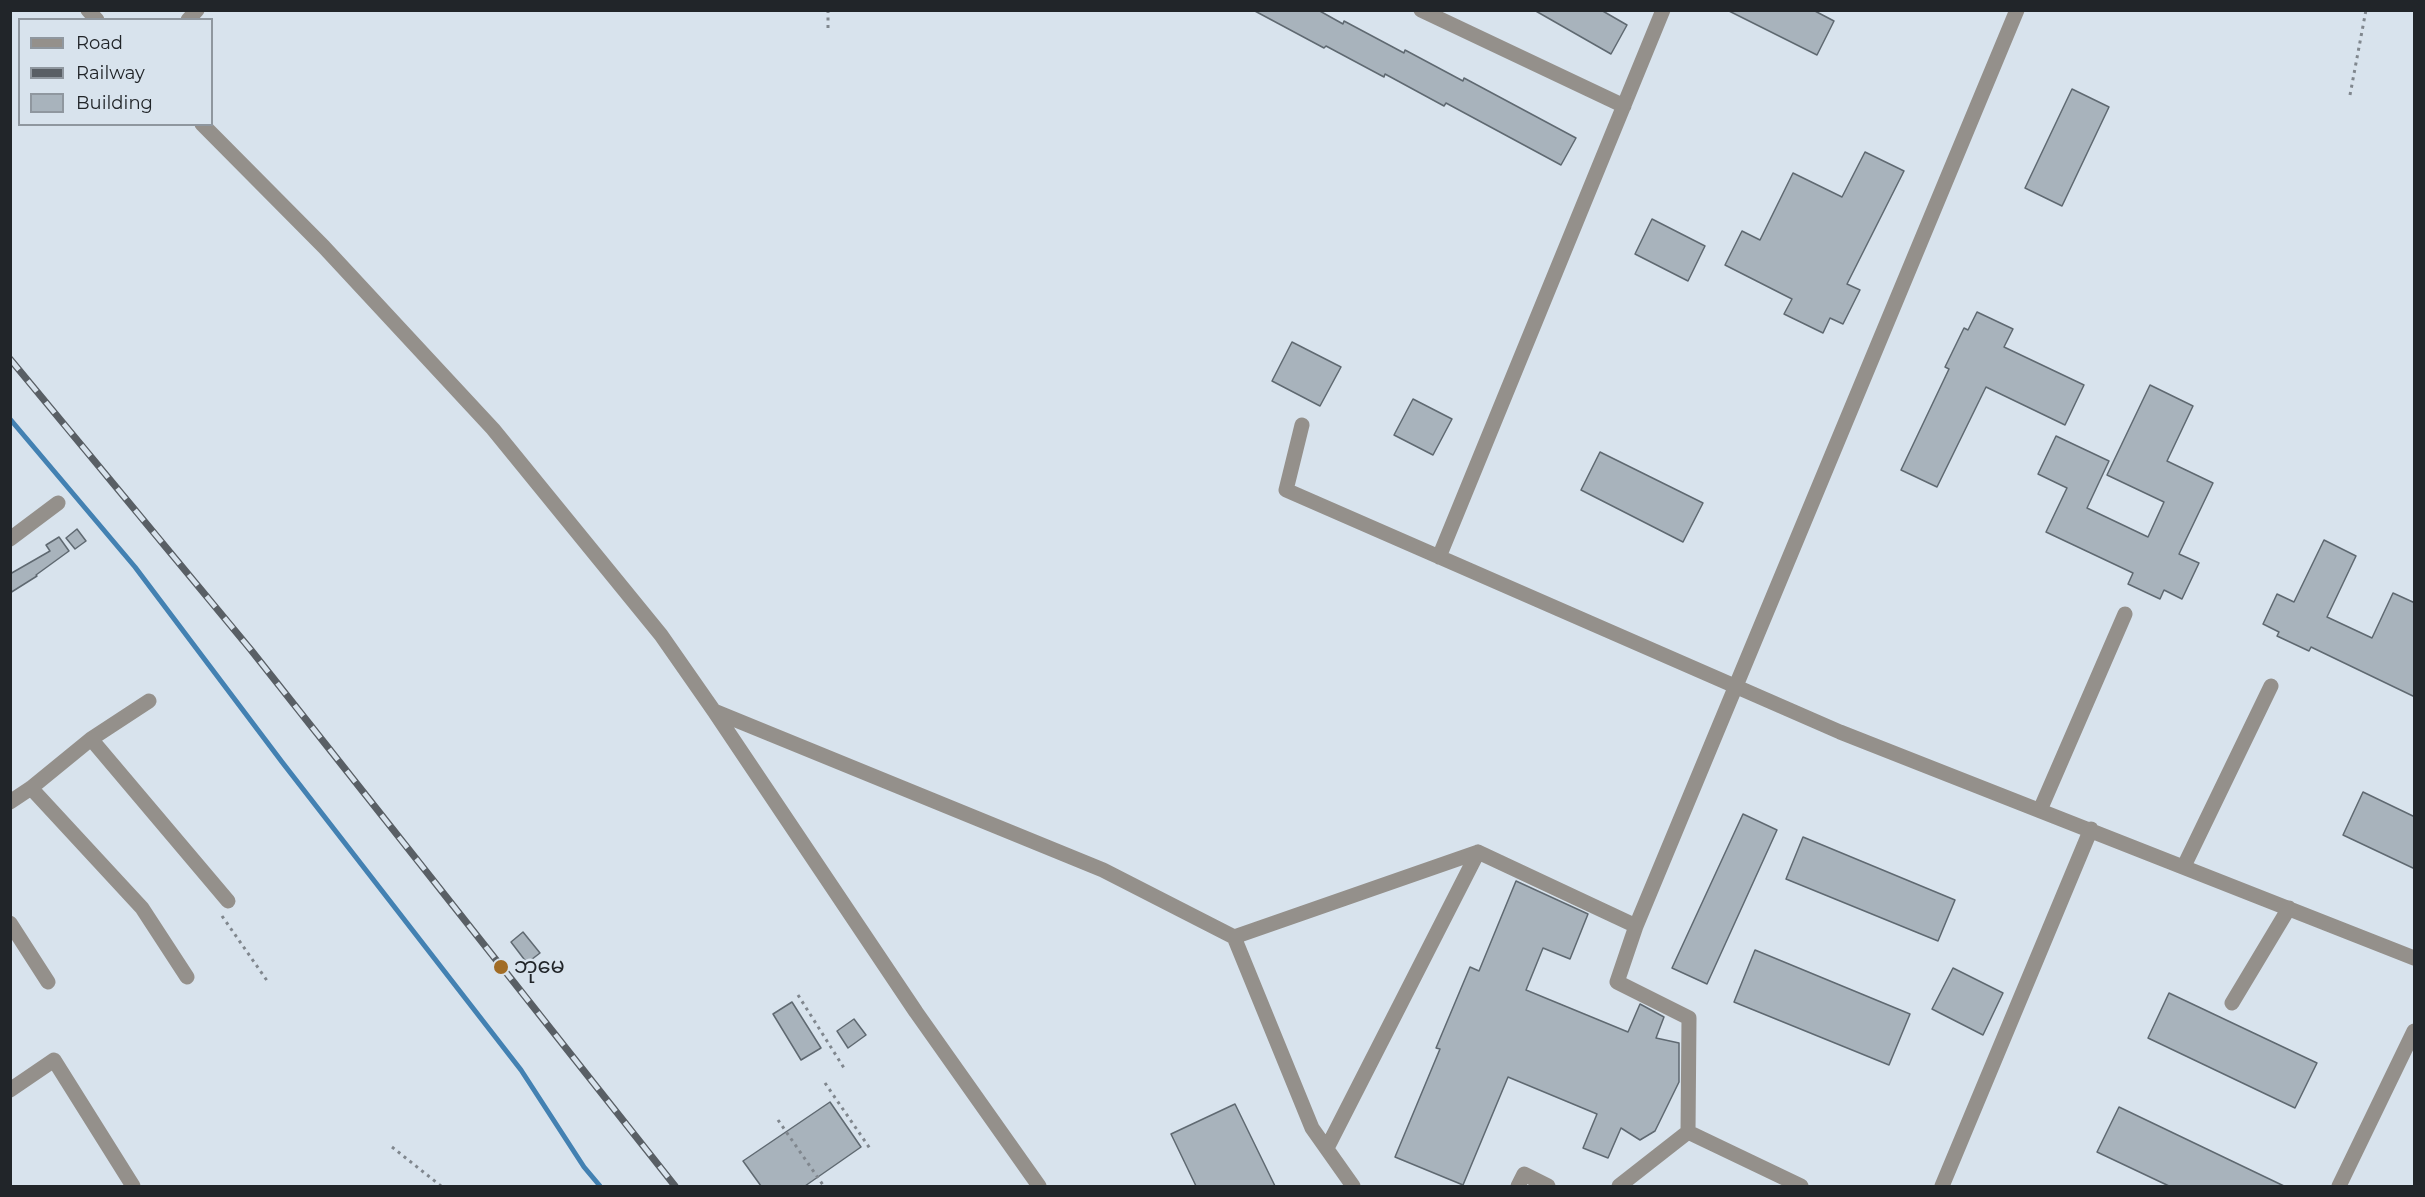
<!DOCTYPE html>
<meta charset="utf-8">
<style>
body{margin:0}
#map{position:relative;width:2425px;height:1197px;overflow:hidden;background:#d8e3ed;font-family:Montserrat,sans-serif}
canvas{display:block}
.frame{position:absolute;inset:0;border:12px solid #212529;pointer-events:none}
.legend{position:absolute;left:18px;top:18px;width:195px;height:108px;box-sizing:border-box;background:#d8e3ed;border:2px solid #8f979f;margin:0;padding:8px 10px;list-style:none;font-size:18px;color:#212529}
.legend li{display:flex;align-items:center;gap:12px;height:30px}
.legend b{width:30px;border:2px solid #8f979f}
</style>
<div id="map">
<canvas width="2425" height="1197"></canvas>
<div class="frame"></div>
<ul class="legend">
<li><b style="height:8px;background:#94908b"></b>Road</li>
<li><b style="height:8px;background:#595f65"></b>Railway</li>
<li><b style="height:16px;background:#a8b3bc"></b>Building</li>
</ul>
</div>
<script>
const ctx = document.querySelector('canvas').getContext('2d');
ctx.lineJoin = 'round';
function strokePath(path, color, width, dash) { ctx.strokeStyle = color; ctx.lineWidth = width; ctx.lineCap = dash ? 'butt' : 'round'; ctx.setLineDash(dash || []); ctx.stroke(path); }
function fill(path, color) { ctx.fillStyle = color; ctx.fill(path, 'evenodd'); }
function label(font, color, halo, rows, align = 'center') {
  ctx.font = font + ' Montserrat,"Noto Sans Myanmar",sans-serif'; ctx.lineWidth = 5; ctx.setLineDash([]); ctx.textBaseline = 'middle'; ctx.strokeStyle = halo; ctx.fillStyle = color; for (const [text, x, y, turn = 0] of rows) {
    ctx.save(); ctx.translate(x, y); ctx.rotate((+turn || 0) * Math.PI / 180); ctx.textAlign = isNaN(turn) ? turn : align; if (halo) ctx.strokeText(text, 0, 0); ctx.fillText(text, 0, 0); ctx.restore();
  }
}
const stream = new Path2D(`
 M 10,419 L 135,567 L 282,762 L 521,1070 L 584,1167 L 600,1186`);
const building = new Path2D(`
 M 1253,10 L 1318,10 L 1343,24 L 1344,21 L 1404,53 L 1405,50 L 1463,81 L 1464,78 L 1576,138 L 1561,165 L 1446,103 L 1444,106 L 1385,74 L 1384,77 L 1326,46 L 1324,48 Z
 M 1534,10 L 1601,10 L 1627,25 L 1611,54 Z
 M 1727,10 L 1813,10 L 1834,21 L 1817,55 Z
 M 2072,89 L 2109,107 L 2062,206 L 2025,188 Z
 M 1865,152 L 1904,171 L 1847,284 L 1860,290 L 1843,324 L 1830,318 L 1823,333 L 1784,314 L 1792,299 L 1725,265 L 1742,231 L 1760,240 L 1793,173 L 1842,197 Z
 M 1652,219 L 1705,246 L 1688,281 L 1635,254 Z
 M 1977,312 L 2013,329 L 2004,347 L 2084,385 L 2065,425 L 1986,387 L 1937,487 L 1901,470 L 1949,369 L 1945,367 L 1964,328 L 1968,330 Z
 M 1292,342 L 1341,367 L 1320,406 L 1272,381 Z
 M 2150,385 L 2193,406 L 2167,461 L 2213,483 L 2179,554 L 2199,563 L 2182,599 L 2164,590 L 2160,599 L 2128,584 L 2133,573 L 2046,532 L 2067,488 L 2038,474 L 2056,436 L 2109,461 L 2087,508 L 2148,537 L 2164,502 L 2107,475 Z
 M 1413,399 L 1452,419 L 1433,455 L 1394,435 Z
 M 1600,452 L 1703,503 L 1683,542 L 1581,490 Z
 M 77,529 L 86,541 L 75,549 L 66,538 Z
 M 59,537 L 69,551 L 36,575 L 37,576 L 10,593 L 10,574 L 50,551 L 46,545 Z
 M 2324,540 L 2356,556 L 2327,617 L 2372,638 L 2393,593 L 2415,603 L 2415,697 L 2311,647 L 2309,651 L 2277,636 L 2279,632 L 2263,624 L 2277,594 L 2294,602 Z
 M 2363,792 L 2415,817 L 2415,869 L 2343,835 Z
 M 1743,814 L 1777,830 L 1707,984 L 1672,968 Z
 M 1803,837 L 1955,900 L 1938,941 L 1786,879 Z
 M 1516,881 L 1588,914 L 1570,959 L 1543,948 L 1526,990 L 1628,1032 L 1640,1004 L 1664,1017 L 1656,1038 L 1679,1043 L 1679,1082 L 1655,1131 L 1640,1140 L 1621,1128 L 1608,1158 L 1583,1148 L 1597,1114 L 1508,1077 L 1463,1185 L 1395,1157 L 1440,1049 L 1436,1048 L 1470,967 L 1479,971 Z
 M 523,932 L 540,953 L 527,963 L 511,942 Z
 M 1755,950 L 1910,1014 L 1889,1065 L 1734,1002 Z
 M 1953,968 L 2003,993 L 1983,1035 L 1932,1009 Z
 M 2169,993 L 2317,1063 L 2295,1108 L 2148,1038 Z
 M 792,1002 L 821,1048 L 801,1060 L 773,1014 Z
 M 854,1019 L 866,1035 L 848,1048 L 837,1031 Z
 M 830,1102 L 861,1147 L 805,1186 L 761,1186 L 743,1161 Z
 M 1235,1104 L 1275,1186 L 1196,1186 L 1171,1134 Z
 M 2119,1107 L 2284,1186 L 2169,1186 L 2097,1152 Z`);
const path = new Path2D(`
 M 828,10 L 828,30
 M 2350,95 L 2366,10
 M 222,916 L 268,982
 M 798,995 L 844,1068
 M 825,1083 L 871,1150
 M 778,1120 L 823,1185
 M 392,1147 L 441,1186`);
const minor = new Path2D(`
 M 88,10 L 97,20
 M 1421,10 L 1624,106
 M 188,20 L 197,10
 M 202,124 L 324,247 L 493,429 L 661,635 L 714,711 L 916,1012 L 1039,1186
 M 1302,425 L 1286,490 L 1840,732 L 2414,958
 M 10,539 L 58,503
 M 1439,557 L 1663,10
 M 714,711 L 1103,870 L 1234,937 L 1312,1128 L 1353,1186
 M 91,739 L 228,901
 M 31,788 L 142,908 L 187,977
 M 10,802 L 31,788 L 91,739 L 149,701
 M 2040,810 L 2125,614
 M 2184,866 L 2271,686
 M 10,923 L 48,982
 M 1636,926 L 2017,10
 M 1234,937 L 1478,852 L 1636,926 L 1617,982 L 1689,1018 L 1688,1132
 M 2232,1003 L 2289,908
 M 10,1090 L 54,1060 L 133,1186
 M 1327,1148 L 1478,852
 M 1518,1186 L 1524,1174 L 1548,1186
 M 1619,1186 L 1688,1132 L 1801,1186
 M 1942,1186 L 2091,829
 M 2339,1186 L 2414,1031`);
const rail = new Path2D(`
 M 10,359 L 251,650 L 675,1186`);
const markers = [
 [501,967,8,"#a16c25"]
];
const poiNames = [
 ["ဘုမေ",514,967]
];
strokePath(stream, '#4381b2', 5);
fill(building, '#a8b3bc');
strokePath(building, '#5f6971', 1.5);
strokePath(path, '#80878e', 3, [3, 4.5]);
strokePath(minor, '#94908b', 15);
strokePath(rail, '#595f65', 7);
strokePath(rail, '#d8e3ed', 4.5, [14]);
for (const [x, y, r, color] of markers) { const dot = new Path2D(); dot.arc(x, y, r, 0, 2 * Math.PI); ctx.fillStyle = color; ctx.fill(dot); strokePath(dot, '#d8e3ed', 2); }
label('21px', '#212529', '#d8e3ed', poiNames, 'left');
</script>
